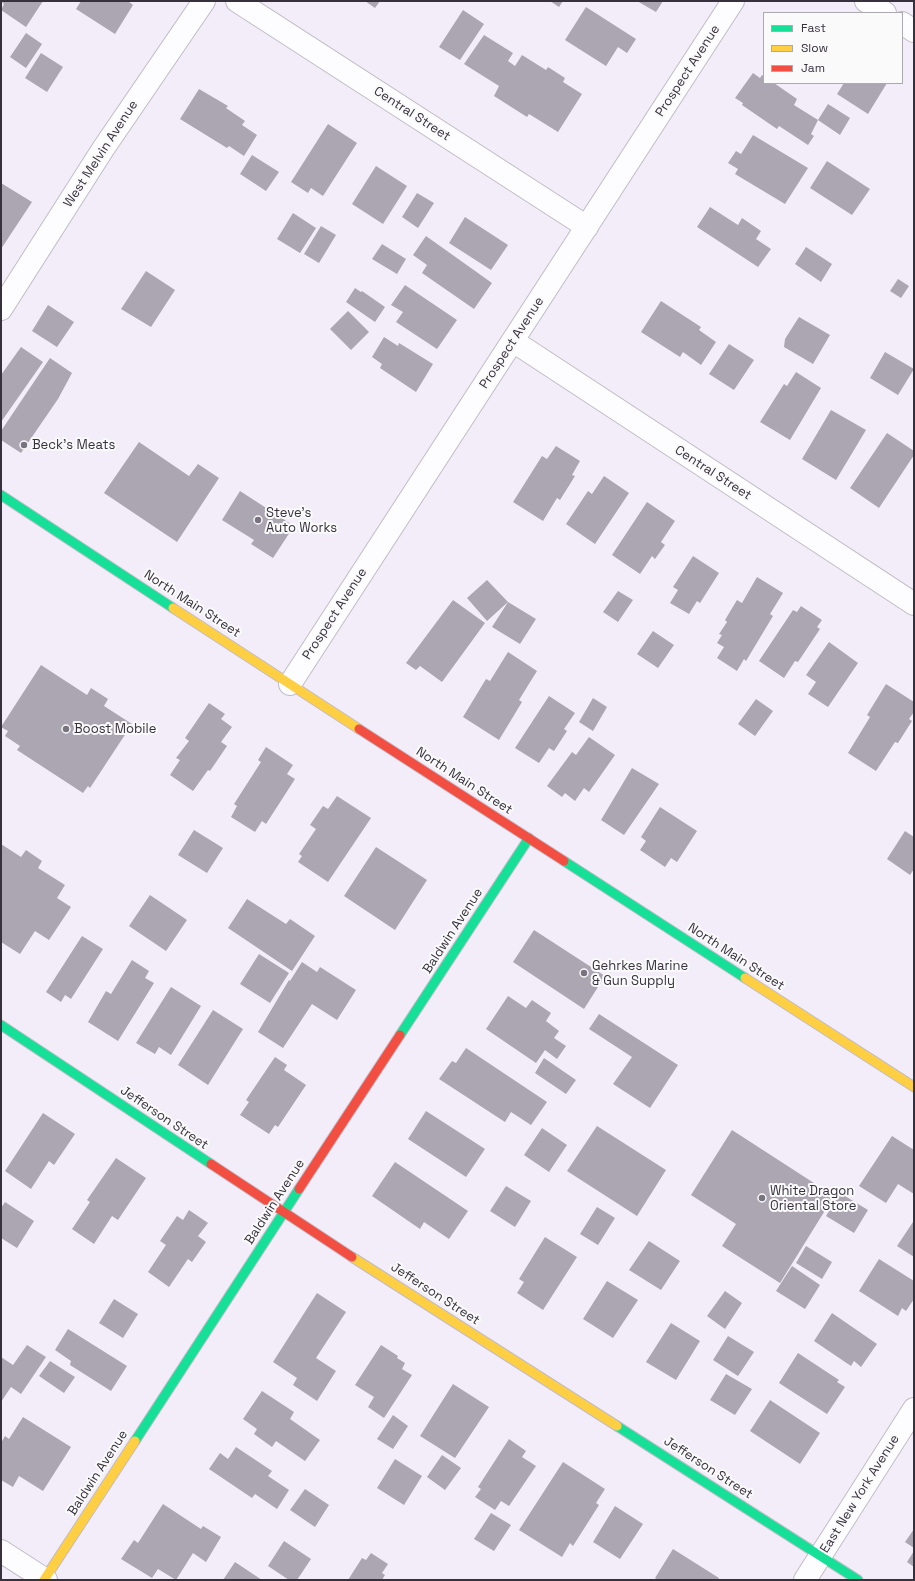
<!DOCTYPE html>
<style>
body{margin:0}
#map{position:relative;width:915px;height:1581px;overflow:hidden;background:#f2edf8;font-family:"Space Grotesk",sans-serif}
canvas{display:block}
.frame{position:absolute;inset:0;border:2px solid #37313d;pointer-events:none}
.legend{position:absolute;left:763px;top:12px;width:140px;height:72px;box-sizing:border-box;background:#fafafa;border:1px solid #acaaae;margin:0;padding:5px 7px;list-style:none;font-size:12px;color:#37313d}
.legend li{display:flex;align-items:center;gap:8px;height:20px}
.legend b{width:20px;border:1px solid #acaaae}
</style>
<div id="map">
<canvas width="915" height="1581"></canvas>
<div class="frame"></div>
<ul class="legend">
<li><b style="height:5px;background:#16e098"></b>Fast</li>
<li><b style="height:5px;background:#ffcf43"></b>Slow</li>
<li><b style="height:5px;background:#f24e42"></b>Jam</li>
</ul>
</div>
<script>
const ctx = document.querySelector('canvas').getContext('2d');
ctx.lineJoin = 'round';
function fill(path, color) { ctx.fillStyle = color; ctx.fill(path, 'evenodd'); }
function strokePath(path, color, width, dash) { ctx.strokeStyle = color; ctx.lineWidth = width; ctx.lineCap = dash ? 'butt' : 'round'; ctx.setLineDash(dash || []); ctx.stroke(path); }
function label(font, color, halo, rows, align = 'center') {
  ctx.font = font + ' "Space Grotesk",sans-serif'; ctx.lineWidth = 4; ctx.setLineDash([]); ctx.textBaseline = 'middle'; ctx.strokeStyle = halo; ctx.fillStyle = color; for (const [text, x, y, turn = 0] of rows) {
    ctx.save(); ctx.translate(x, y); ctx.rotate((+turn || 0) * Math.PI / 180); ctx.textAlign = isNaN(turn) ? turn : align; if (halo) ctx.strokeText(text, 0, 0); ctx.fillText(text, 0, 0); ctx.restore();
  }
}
const building = new Path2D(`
 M 1,1 L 43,1 L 26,27 L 1,10 L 4,4 Z
 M 81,1 L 128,1 L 133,5 L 115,34 L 76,9 Z
 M 365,1 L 380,1 L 375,8 Z
 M 550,1 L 563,1 L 559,7 Z
 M 637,1 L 663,1 L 656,12 Z
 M 586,7 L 636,39 L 627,53 L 618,47 L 606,66 L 565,40 Z
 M 463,10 L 484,24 L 460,60 L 439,47 Z
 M 26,33 L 42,44 L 26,68 L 10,57 Z
 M 484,35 L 513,53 L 508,61 L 515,66 L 522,55 L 546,70 L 548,67 L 565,78 L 563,82 L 582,94 L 558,132 L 529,114 L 527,117 L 494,96 L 499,86 L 464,64 Z
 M 41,53 L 63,67 L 47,92 L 25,78 Z
 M 753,73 L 760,78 L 762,75 L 764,76 L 764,83 L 774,83 L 797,99 L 794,105 L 818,120 L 811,134 L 814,136 L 808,145 L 779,126 L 777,129 L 742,105 L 743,103 L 735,98 Z
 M 844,83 L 887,83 L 868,114 L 837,94 Z
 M 199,89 L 228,106 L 226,108 L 245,121 L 242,125 L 257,135 L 244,156 L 229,146 L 227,148 L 180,119 Z
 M 828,104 L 850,118 L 840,135 L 818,120 Z
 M 328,124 L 357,143 L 323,196 L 311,188 L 308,193 L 291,182 Z
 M 753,135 L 808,168 L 785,204 L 735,174 L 738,169 L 728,163 L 736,151 L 741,154 Z
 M 252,155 L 279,172 L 266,191 L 240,174 Z
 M 827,161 L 870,189 L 852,215 L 810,188 Z
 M 376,166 L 407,186 L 383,224 L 352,204 Z
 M 1,183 L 32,202 L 1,249 Z
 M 417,193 L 434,203 L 418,228 L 402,217 Z
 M 710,207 L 738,225 L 742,218 L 761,231 L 756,239 L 771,249 L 758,267 L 697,227 Z
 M 293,213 L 316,228 L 300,253 L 277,239 Z
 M 465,217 L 508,245 L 491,270 L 449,243 Z
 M 321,226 L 336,235 L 319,263 L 304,254 Z
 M 426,236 L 492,283 L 474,309 L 422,273 L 427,265 L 413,255 Z
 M 382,244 L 406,259 L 397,274 L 372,259 Z
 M 806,247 L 832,264 L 821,282 L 795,264 Z
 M 146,271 L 175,290 L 151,327 L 121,309 Z
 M 898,279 L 909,286 L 901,298 L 890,291 Z
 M 405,285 L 457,320 L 437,349 L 396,322 L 403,312 L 391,305 Z
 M 355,288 L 361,292 L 362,291 L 385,307 L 375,322 L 346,302 Z
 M 661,301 L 701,327 L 699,330 L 716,342 L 701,365 L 683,352 L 680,357 L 641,332 Z
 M 48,305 L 74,322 L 57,347 L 32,331 Z
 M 348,311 L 369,332 L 351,350 L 330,329 Z
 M 799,317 L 830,335 L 813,364 L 784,347 L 785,339 Z
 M 384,337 L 398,346 L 399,343 L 433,364 L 416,392 L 380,368 L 382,364 L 372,357 Z
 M 729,344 L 754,360 L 734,390 L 709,374 Z
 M 21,347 L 43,362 L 1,422 L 1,375 Z
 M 885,352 L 914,369 L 898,395 L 870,378 Z
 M 50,358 L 72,373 L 58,399 L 21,453 L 1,440 L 1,431 Z
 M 796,372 L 821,388 L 790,440 L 760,422 L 784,384 L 787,386 Z
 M 831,410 L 866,430 L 836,480 L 802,459 Z
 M 887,433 L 914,451 L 914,455 L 879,508 L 850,488 Z
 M 139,442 L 189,476 L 198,464 L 219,478 L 177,542 L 104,493 Z
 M 556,446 L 580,461 L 572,475 L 575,476 L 560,500 L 557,498 L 543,521 L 513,502 L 542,456 L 547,459 Z
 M 604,476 L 629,493 L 595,544 L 566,524 L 588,491 L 592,494 Z
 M 240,491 L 294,526 L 273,558 L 251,544 L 254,540 L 222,520 Z
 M 647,502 L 675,521 L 661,542 L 665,545 L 655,559 L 652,556 L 640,574 L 612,555 Z
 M 693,556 L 719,573 L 700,603 L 697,601 L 689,614 L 670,603 L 678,590 L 673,587 Z
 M 757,577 L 783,593 L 770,614 L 773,616 L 746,661 L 744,659 L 737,671 L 717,658 L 724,647 L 717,643 L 722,635 L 719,634 L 727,622 L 725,620 L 737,600 L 742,603 Z
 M 487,580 L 508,602 L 487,621 L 467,598 Z
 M 618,591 L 633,600 L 618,622 L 603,612 Z
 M 453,600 L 485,623 L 442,682 L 420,666 L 416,670 L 406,663 Z
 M 508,602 L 536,619 L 520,644 L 492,627 Z
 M 801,606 L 822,620 L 817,627 L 820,629 L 798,662 L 795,661 L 784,678 L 759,661 L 793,610 L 797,612 Z
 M 653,631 L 674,645 L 658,668 L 637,654 Z
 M 829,642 L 858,663 L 828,707 L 808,694 L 816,682 L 806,675 Z
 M 508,652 L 537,671 L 519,700 L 522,702 L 499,740 L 463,717 L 486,679 L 490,681 Z
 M 41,665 L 87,695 L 91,688 L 108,699 L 104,706 L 132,724 L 90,788 L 88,786 L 83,793 L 17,750 L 20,746 L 5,736 L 8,731 L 1,727 Z
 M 886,684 L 914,702 L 914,712 L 909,719 L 912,721 L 898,743 L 895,742 L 876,771 L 848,753 L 870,717 L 867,715 Z
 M 549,696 L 575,713 L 564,729 L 567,731 L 554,751 L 549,748 L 539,763 L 515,748 Z
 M 593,698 L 607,707 L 593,731 L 579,722 Z
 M 756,699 L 773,711 L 755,736 L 738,724 Z
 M 209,703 L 225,714 L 221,719 L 232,727 L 221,742 L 227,746 L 210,771 L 208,770 L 193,791 L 170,775 L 180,760 L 176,758 L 189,741 L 185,738 Z
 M 589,737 L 615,755 L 589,792 L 584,788 L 575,801 L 565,793 L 562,797 L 547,786 L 572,752 L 576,755 Z
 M 266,747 L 293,765 L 287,774 L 295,779 L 266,824 L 262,821 L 255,832 L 231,817 L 237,806 L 234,804 L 261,762 L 258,760 Z
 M 632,768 L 659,784 L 624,835 L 601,820 Z
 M 337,796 L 371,818 L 328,882 L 298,862 L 302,856 L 299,854 L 316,829 L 310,825 L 323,806 L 328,809 Z
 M 660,807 L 697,831 L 677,862 L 671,858 L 665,867 L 640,850 L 646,841 L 641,837 Z
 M 194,830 L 223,848 L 207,873 L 178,855 Z
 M 905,831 L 914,837 L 914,869 L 910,875 L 887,859 Z
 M 1,844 L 21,857 L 26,850 L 42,861 L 38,868 L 65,885 L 57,898 L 71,907 L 49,940 L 35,931 L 20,954 L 1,942 Z
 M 376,847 L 427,880 L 395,930 L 344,896 Z
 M 150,895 L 187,920 L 166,951 L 129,926 Z
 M 247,899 L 286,924 L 290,919 L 315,936 L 292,971 L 228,928 Z
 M 534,930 L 605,976 L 584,1009 L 513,962 Z
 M 82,936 L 103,949 L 71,999 L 65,995 L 61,1002 L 46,992 Z
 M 259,954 L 289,973 L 270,1003 L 240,984 Z
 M 132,960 L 149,971 L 145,978 L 154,983 L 118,1041 L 88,1022 L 106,991 L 111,994 Z
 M 302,962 L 317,972 L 320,967 L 356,990 L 337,1020 L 312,1004 L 283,1048 L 258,1032 L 289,980 L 290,981 Z
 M 171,987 L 201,1006 L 171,1055 L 159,1047 L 155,1054 L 136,1043 Z
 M 508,996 L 526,1008 L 532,1000 L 551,1013 L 546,1021 L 559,1031 L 554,1038 L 566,1046 L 557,1059 L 545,1050 L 536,1063 L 486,1029 Z
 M 213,1010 L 243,1029 L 208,1085 L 178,1065 Z
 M 599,1014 L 678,1065 L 650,1108 L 613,1084 L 632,1057 L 589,1029 Z
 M 466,1048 L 547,1102 L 531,1125 L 511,1112 L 505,1122 L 439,1079 L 452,1061 L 456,1063 Z
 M 275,1057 L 287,1065 L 284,1070 L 306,1085 L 278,1127 L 275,1125 L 269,1134 L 240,1115 L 249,1102 L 246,1100 Z
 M 544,1058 L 576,1080 L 566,1094 L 535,1073 Z
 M 426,1111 L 485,1149 L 466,1177 L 408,1139 Z
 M 43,1113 L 75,1134 L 54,1165 L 49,1161 L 31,1189 L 5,1171 Z
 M 597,1126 L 666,1170 L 637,1216 L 567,1171 Z
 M 542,1128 L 567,1145 L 549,1172 L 524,1155 Z
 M 732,1130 L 834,1196 L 780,1283 L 722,1246 L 736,1224 L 691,1195 Z
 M 892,1136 L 914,1150 L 914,1194 L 898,1184 L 886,1203 L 859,1186 Z
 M 116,1158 L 146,1178 L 118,1220 L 112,1216 L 94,1244 L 72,1229 L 90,1202 L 87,1200 Z
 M 395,1162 L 468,1211 L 449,1239 L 424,1222 L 420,1229 L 372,1196 Z
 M 506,1186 L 531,1201 L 515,1227 L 490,1211 Z
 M 840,1193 L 868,1210 L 854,1233 L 826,1216 Z
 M 5,1202 L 34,1221 L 17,1248 L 1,1238 L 1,1208 Z
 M 597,1207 L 615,1218 L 598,1245 L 580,1234 Z
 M 189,1210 L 208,1223 L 198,1236 L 206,1242 L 192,1262 L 188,1259 L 169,1287 L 148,1272 L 166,1245 L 160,1241 L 177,1216 L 183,1220 Z
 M 913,1222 L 914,1223 L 914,1257 L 897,1246 Z
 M 545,1237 L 577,1257 L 543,1310 L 517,1293 L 524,1282 L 519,1279 Z
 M 649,1241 L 680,1261 L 661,1290 L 629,1270 Z
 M 806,1246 L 832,1262 L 822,1279 L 796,1263 Z
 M 879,1259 L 914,1281 L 913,1293 L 914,1299 L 906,1311 L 902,1308 L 898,1316 L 859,1291 Z
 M 792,1266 L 820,1285 L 805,1309 L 776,1291 Z
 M 607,1281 L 638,1300 L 613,1338 L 583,1319 Z
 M 725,1291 L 742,1303 L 725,1329 L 707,1316 Z
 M 317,1293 L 346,1312 L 316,1358 L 336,1371 L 317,1401 L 293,1385 L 297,1378 L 273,1362 Z
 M 114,1299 L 138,1314 L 123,1338 L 99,1323 Z
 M 832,1313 L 877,1344 L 861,1367 L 854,1361 L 851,1366 L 814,1341 Z
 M 671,1323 L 700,1341 L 676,1380 L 646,1362 Z
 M 68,1329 L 127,1366 L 111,1391 L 70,1365 L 71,1361 L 55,1350 Z
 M 728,1336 L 754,1352 L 738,1376 L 713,1360 Z
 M 27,1345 L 46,1357 L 21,1394 L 11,1387 L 1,1402 L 1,1357 L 13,1365 Z
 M 381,1345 L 398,1356 L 397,1358 L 405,1363 L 402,1369 L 412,1375 L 384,1418 L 368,1407 L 374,1397 L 355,1385 Z
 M 798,1353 L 839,1380 L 837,1382 L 845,1387 L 827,1414 L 779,1383 Z
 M 50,1361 L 75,1377 L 64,1393 L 39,1376 Z
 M 726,1374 L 752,1389 L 735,1415 L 710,1400 Z
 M 453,1384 L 489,1407 L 455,1458 L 420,1436 Z
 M 262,1391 L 294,1412 L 290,1419 L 320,1440 L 305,1461 L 276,1441 L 272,1447 L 254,1434 L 257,1429 L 243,1419 Z
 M 770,1400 L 820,1433 L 800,1464 L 750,1431 Z
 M 393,1415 L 408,1426 L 393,1449 L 377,1439 Z
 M 23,1417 L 71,1447 L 43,1491 L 19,1476 L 13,1487 L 1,1480 L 1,1443 L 5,1436 L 9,1439 Z
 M 509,1439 L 526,1451 L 522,1457 L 536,1466 L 509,1506 L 501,1501 L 495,1510 L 475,1497 L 481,1489 L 478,1487 Z
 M 236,1447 L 272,1471 L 268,1476 L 289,1490 L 277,1509 L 255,1494 L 252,1498 L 209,1469 L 220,1453 L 228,1459 Z
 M 442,1455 L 461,1468 L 445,1490 L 427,1477 Z
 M 395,1459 L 422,1476 L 404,1505 L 377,1488 Z
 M 563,1462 L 605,1489 L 596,1503 L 599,1505 L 573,1546 L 570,1543 L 562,1557 L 519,1530 Z
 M 305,1489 L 329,1505 L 315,1527 L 290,1510 Z
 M 163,1504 L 201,1529 L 203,1526 L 221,1537 L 206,1562 L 193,1553 L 176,1580 L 158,1569 L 152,1578 L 121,1559 L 134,1540 L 138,1543 Z
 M 615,1506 L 643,1524 L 620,1559 L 593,1542 Z
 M 491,1513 L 511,1525 L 494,1551 L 474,1539 Z
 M 914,1529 L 914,1548 L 905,1542 Z
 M 284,1541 L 311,1559 L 297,1580 L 289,1580 L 268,1566 Z
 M 673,1549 L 719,1578 L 718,1580 L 658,1580 L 655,1578 Z
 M 914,1551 L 914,1567 L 907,1562 Z
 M 371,1553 L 388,1564 L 382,1573 L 385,1575 L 382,1580 L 348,1580 L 362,1558 L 366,1560 Z
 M 235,1562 L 262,1580 L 223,1580 Z`);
const street = new Path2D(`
 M 237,1 L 587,227
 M 866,1 L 885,13
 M 902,23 L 914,31
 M 1,309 L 103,149 L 204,1
 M 513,341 L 914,604
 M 290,684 L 733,1
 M 1,1551 L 46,1580
 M 805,1580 L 914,1409`);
const fast = new Path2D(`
 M 1,495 L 173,608
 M 564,861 L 745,978
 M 1,1025 L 211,1164
 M 400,1035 L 529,838
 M 617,1426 L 858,1580
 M 135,1441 L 299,1189`);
const slow = new Path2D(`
 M 173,608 L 359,729
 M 745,978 L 914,1087
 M 352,1257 L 617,1426
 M 44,1580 L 135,1441`);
const jam = new Path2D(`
 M 359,729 L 564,861
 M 211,1164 L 352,1257
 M 299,1189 L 400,1035`);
const markers = [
 [24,445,4,"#78737e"],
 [258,520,4,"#78737e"],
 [66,729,4,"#78737e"],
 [584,973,4,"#78737e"],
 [762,1198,4,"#78737e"]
];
const streetNames = [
 ["Prospect Avenue",688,71,-57],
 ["Central Street",412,114,33],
 ["West Melvin Avenue",101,154,-57],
 ["Prospect Avenue",512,343,-57],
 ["Central Street",713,473,33],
 ["North Main Street",192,604,33],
 ["Prospect Avenue",335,614,-57],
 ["North Main Street",464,781,33],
 ["Baldwin Avenue",453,931,-57],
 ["North Main Street",736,957,33],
 ["Jefferson Street",164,1118,34],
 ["Baldwin Avenue",275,1202,-57],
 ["Jefferson Street",435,1294,33],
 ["Jefferson Street",708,1468,33],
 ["Baldwin Avenue",98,1473,-57],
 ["East New York Avenue",860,1494,-58]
];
const poiNames = [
 ["Beck's Meats",32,445],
 ["Steve's",266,513],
 ["Auto Works",266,528],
 ["Boost Mobile",74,729],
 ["Gehrkes Marine",592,966],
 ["& Gun Supply",592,981],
 ["White Dragon",770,1191],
 ["Oriental Store",770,1206]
];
fill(building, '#aca6b2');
strokePath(street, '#c1bcc7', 24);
strokePath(fast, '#c1bcc7', 11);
strokePath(slow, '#c1bcc7', 11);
strokePath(jam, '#c1bcc7', 11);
strokePath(street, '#fdfcfe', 22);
strokePath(fast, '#16e098', 9);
strokePath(slow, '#ffcf43', 9);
strokePath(jam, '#f24e42', 9);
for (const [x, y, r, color] of markers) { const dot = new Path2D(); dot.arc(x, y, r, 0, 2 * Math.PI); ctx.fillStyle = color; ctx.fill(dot); strokePath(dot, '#fafafa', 1.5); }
label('13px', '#37313d', '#fafafa', streetNames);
label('13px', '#37313d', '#fafafa', poiNames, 'left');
</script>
